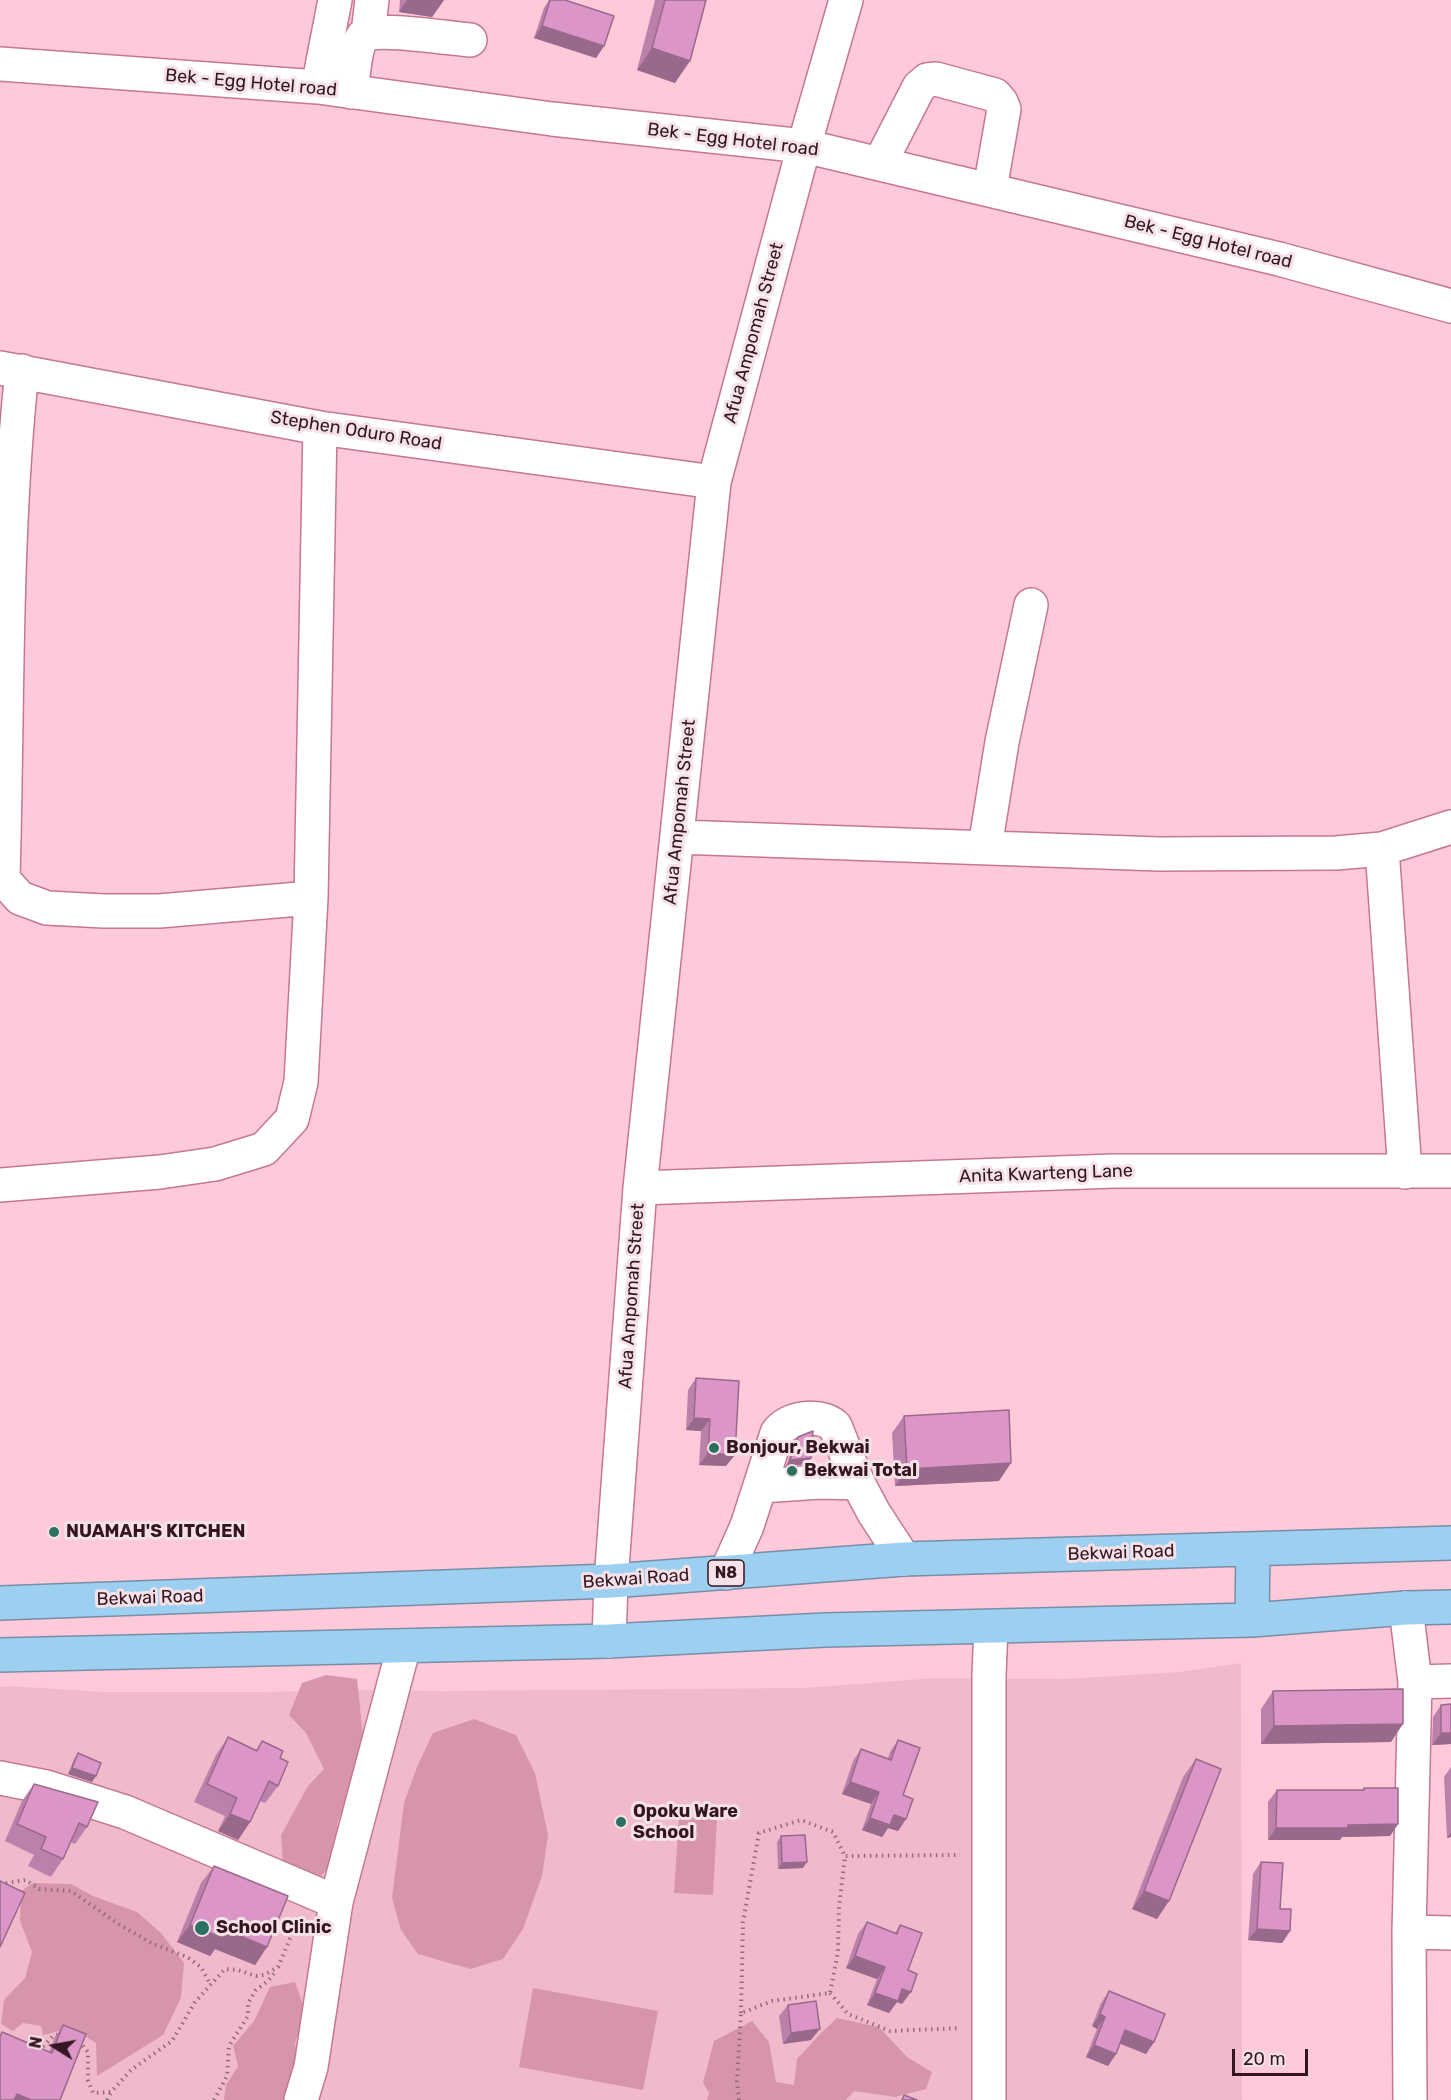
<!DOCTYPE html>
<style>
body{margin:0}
#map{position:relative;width:1451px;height:2100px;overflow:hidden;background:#fecada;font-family:Rubik,sans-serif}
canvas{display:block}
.north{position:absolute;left:24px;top:2016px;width:60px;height:60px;-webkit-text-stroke:4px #f4e2e7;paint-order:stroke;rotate:281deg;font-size:16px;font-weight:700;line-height:24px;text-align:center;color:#341521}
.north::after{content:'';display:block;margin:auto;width:21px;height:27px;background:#341521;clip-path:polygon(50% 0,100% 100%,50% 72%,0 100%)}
.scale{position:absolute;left:1232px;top:2049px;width:76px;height:27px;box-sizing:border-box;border:3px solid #341521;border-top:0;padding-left:8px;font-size:18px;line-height:21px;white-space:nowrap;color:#341521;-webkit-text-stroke:4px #f4e2e7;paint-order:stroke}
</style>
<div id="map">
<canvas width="1451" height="2100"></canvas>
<div class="north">N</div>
<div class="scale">20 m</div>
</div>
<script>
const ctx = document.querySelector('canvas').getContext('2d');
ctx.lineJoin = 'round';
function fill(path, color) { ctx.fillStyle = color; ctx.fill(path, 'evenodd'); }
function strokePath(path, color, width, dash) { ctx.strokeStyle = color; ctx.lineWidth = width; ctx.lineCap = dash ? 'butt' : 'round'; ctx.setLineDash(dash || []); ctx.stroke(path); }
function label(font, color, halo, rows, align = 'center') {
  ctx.font = font + ' Rubik,sans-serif'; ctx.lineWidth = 6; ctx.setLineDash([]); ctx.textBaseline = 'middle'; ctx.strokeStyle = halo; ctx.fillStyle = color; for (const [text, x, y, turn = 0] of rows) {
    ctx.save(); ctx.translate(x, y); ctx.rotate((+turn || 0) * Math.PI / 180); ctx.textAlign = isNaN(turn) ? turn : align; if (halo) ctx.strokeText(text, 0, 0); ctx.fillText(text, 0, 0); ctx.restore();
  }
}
const built = new Path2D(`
 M 1241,1663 L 1242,2100 L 0,2100 L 0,1687 L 10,1686 L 105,1692 L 262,1692 L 351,1690 L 442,1691 L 803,1688 L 936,1678 L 1065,1679 L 1179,1672 Z`);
const green = new Path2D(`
 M 326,1675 L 357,1679 L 363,1736 L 354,1783 L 338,1821 L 331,1865 L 318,1879 L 285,1891 L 281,1835 L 308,1786 L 324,1769 L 306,1733 L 289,1715 L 302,1683 Z
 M 474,1719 L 516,1735 L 535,1773 L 548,1835 L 542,1876 L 523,1929 L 503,1959 L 471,1969 L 445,1962 L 418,1954 L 401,1930 L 392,1898 L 404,1803 L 417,1767 L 433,1733 Z
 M 679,1817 L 717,1819 L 713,1895 L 674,1893 Z
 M 33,1883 L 71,1884 L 93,1896 L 137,1912 L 161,1933 L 184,1963 L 181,1998 L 163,2035 L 97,2076 L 96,2043 L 71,2028 L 43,2035 L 41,2026 L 23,2023 L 13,2031 L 1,2024 L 4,2000 L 25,1978 L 32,1952 L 20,1921 L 21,1891 Z
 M 295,1982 L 305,2011 L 295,2044 L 299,2074 L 287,2100 L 224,2100 L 226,2085 L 238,2066 L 233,2046 L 254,2021 L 270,1987 Z
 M 533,1988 L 658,2011 L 643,2090 L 519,2067 Z
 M 837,2018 L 879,2027 L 907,2057 L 932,2072 L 926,2089 L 895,2097 L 854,2091 L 846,2100 L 707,2100 L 709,2093 L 703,2083 L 714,2041 L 752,2021 L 769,2042 L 776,2082 L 794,2085 L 797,2059 L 820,2034 Z`);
const path = new Path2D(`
 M 0,1884 L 26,1880 L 39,1889 L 71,1891 L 117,1923 L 151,1943 L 187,1957 L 201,1967 L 210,1984
 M 830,1993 L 848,2014 L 890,2031 L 960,2028
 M 741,2013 L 743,1922 L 759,1833 L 801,1820 L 833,1832 L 845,1856
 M 79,2041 L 88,2052 L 88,2080 L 93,2093 L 111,2092 L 131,2070 L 172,2041 L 195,2002 L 225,1969 L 238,1970 L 256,1976 L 264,1975 L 278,1967 L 299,1917
 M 39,2051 L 54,2035 L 61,2035
 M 107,2100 L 111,2092
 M 214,2100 L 227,2076 L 229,2046 L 248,2016 L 248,2003 L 256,1990 L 268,1981 L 276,1971
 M 739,2100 L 737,2081 L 741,2013 L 772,2001 L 830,1993 L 838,1952 L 839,1907 L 845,1856 L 960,1855`);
const minor = new Path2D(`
 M 368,33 L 372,0
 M 0,64 L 318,87 L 552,119 L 804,146 L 1279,259 L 1451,306
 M 318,87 L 335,0
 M 351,92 C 353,79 355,46 363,36 C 372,26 454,39 470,40
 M 880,163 L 919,87 L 927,80 L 936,79 L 995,95 L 1001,102 L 1004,109 L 990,189
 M 0,368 L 320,428 L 714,482
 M 22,371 C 4,540 8,710 3,879 L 20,898 L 47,908 L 104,911 L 159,911 L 311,898
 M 678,837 L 1159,854 L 1336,853 L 1382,849 L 1451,827
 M 985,847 L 1002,742 L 1031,605
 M 1382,849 L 1405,1172
 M 0,1185 L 160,1172 L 215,1164 L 264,1149 L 292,1119 L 301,1082 L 311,898 L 320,428
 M 640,1188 L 1114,1171 L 1451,1171
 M 761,1486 L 820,1482 L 858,1483
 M 726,1573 L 747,1526 L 777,1433 C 788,1417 820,1413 835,1426 L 858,1483 L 874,1513 L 904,1559
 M 1406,1608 L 1415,1682 L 1409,1932 L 1410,2100
 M 609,1641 L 611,1581 L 640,1188 L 714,482 L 804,146 L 846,0
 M 1415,1682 L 1451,1681
 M 0,1778 L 46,1787 L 125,1812 L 336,1902
 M 1409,1932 L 1451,1933
 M 301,2100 L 311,2067 L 336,1902 L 404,1646
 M 989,2100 L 989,1675 L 991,1627`);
const highway = new Path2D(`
 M 0,1603 L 611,1581 L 904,1559 L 1451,1543
 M 1252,1620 L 1253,1549
 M 0,1655 L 609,1641 L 825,1630 L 1252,1620 L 1406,1608 L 1451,1607`);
const wall = new Path2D(`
 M 400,0 L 444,0 L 432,17 L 399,12 Z
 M 549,0 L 565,0 L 604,46 L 596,58 L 534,38 L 544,8 Z
 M 655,0 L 706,0 L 675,83 L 637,70 Z
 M 696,1378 L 726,1466 L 699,1465 L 701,1431 L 686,1430 L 688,1390 Z
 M 904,1416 L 999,1481 L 895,1486 L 892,1433 Z
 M 798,1437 L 811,1458 L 807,1464 L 786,1466 L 794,1443 Z
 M 1273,1691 L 1391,1742 L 1261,1744 L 1261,1709 Z
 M 1451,1704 L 1451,1744 L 1432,1745 L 1433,1717 L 1441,1705 Z
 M 228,1737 L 256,1750 L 262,1741 L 280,1758 L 278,1786 L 265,1803 L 260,1801 L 250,1822 L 238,1840 L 218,1831 L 225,1816 L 194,1802 L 216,1755 Z
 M 898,1740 L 903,1795 L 906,1819 L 898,1831 L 888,1828 L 882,1837 L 862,1830 L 871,1804 L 842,1794 L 853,1761 L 861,1749 L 888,1758 L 890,1752 Z
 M 78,1753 L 92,1782 L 68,1774 L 74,1759 Z
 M 1196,1759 L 1157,1919 L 1132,1909 L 1183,1777 Z
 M 1451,1767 L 1451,1837 L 1447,1838 L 1444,1777 Z
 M 34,1784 L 87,1827 L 75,1844 L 70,1842 L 63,1859 L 51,1877 L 28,1866 L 34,1855 L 5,1841 L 22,1801 Z
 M 1364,1788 L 1398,1824 L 1390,1836 L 1342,1837 L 1340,1840 L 1268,1840 L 1268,1802 L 1277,1790 L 1362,1790 Z
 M 781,1836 L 803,1868 L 778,1869 L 777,1842 Z
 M 1261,1862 L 1290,1931 L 1282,1943 L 1248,1940 L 1253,1874 Z
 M 214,1866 L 267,1947 L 255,1965 L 215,1949 L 210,1956 L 177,1942 L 201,1883 Z
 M 867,1922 L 895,1933 L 900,1925 L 908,1970 L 902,2004 L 897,2002 L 889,2013 L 867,2005 L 877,1979 L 846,1968 L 858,1934 Z
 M 1109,1991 L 1154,2042 L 1146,2054 L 1120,2044 L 1116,2054 L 1108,2066 L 1086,2057 L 1097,2029 L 1092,2026 L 1101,2003 Z
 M 788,2005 L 811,2040 L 783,2044 L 779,2016 Z
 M 63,2025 L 60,2100 L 0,2100 L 0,2035 L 2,2032 L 49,2052 L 55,2037 Z`);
const shadedWall = new Path2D(`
 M 407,0 L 444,0 L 432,17 L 399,12 Z
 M 542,26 L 604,46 L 596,58 L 534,38 Z
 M 652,48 L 690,61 L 675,83 L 637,70 Z
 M 694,1418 L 710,1419 L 701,1431 L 686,1430 Z
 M 708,1453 L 735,1455 L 726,1466 L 699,1465 Z
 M 811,1458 L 807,1464 L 786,1466 L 790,1460 Z
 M 1011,1463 L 999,1481 L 895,1486 L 907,1469 Z
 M 1403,1724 L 1391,1742 L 1261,1744 L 1274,1726 Z
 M 1441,1733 L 1451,1733 L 1451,1744 L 1432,1745 Z
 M 72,1768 L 96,1776 L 92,1782 L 68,1774 Z
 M 850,1782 L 879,1792 L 871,1804 L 842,1794 Z
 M 230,1814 L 250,1822 L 238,1840 L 218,1831 Z
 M 894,1815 L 906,1819 L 898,1831 L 888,1828 L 882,1837 L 862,1830 L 870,1818 Z
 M 1398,1824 L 1390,1836 L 1342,1837 L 1340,1840 L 1268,1840 L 1276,1828 Z
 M 1451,1832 L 1451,1837 L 1447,1838 Z
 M 807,1862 L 803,1868 L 778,1869 L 782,1863 Z
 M 1144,1891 L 1169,1901 L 1157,1919 L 1132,1909 Z
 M 190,1925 L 226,1930 L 267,1947 L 255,1965 L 215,1949 L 210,1956 L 177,1942 Z
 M 1257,1929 L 1290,1931 L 1282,1943 L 1248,1940 Z
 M 855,1956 L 885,1967 L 877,1979 L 846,1968 Z
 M 902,1989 L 911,1992 L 902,2004 L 897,2002 L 889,2013 L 867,2005 L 875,1993 Z
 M 1100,2014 L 1105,2017 L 1097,2029 L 1092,2026 Z
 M 820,2029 L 811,2040 L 783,2044 L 791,2033 Z
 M 1125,2030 L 1154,2042 L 1146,2054 L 1117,2042 Z
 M 1094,2045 L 1116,2054 L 1108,2066 L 1086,2057 Z
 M 17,2094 L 31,2100 L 13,2100 Z`);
const building = new Path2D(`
 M 550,0 L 565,0 L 614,16 L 604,46 L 542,26 Z
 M 665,0 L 706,0 L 690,61 L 652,48 Z
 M 696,1378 L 739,1381 L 735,1455 L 708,1453 L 710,1419 L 694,1418 Z
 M 1009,1410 L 1011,1463 L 907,1469 L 904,1416 Z
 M 813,1431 L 811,1458 L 790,1460 L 798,1437 Z
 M 1403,1689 L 1403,1724 L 1274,1726 L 1273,1691 Z
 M 1451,1704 L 1451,1733 L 1441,1733 L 1441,1705 Z
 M 228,1737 L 257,1751 L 262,1741 L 283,1751 L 280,1758 L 288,1762 L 278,1786 L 269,1781 L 250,1822 L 230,1814 L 237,1798 L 207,1784 Z
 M 898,1740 L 920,1748 L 903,1795 L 913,1799 L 906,1819 L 894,1815 L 890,1825 L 870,1818 L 879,1792 L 850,1782 L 861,1749 L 891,1760 Z
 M 78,1753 L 101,1763 L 96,1776 L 72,1768 Z
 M 1196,1759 L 1221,1769 L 1169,1901 L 1144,1891 Z
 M 34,1784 L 98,1802 L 87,1827 L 79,1823 L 63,1859 L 41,1849 L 46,1837 L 17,1824 Z
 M 1364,1788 L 1398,1788 L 1398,1824 L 1348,1825 L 1348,1828 L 1276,1828 L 1277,1790 L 1364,1790 Z
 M 805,1835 L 807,1862 L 782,1863 L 781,1836 Z
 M 1261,1862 L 1283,1863 L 1280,1909 L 1291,1909 L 1290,1931 L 1257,1929 Z
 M 214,1866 L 288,1896 L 267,1947 L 226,1930 L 223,1938 L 190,1925 Z
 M 0,1881 L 25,1893 L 0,1947 Z
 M 867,1922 L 897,1934 L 900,1925 L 922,1933 L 908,1970 L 917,1974 L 911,1992 L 902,1989 L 898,2001 L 875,1993 L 885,1967 L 855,1956 Z
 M 1109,1991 L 1165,2014 L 1154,2042 L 1125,2030 L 1116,2054 L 1094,2045 L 1105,2017 L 1100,2014 Z
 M 816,2001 L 820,2029 L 791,2033 L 788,2005 Z
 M 63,2025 L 86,2034 L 60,2100 L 31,2100 L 17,2094 L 14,2100 L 0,2100 L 0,2037 L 2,2032 L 52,2053 Z
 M 904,2095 L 917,2100 L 902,2100 Z`);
const markers = [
 [714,1448,6,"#2c7062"],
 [792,1471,6,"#2c7062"],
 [54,1532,6,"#2c7062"],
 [621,1822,6,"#2c7062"],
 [202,1928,8,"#2c7062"]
];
const shields = [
 [726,1573,36]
];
const shieldNames = [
 ["N8",726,1573]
];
const streetNames = [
 ["Bek - Egg Hotel road",251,83,5],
 ["Bek - Egg Hotel road",733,140,7],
 ["Bek - Egg Hotel road",1208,242,14],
 ["Afua Ampomah Street",754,333,-75],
 ["Stephen Oduro Road",356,431,9],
 ["Afua Ampomah Street",680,812,-84],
 ["Anita Kwarteng Lane",1046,1174,-2],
 ["Afua Ampomah Street",632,1296,-86],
 ["Bekwai Road",1121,1553,-2],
 ["Bekwai Road",636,1579,-4],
 ["Bekwai Road",150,1598,-2]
];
const poiNames = [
 ["Bonjour, Bekwai",726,1448],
 ["Bekwai Total",804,1471],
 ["NUAMAH'S KITCHEN",66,1532],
 ["Opoku Ware",633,1812],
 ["School",633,1833],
 ["School Clinic",216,1928]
];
fill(built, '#f1bacc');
fill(green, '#d795ab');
strokePath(minor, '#c57793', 36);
strokePath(highway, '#788ea8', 36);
strokePath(path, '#936b78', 4, [1.5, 4.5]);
strokePath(minor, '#fff', 33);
strokePath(highway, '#9dcff0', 33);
fill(wall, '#bc81ab');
fill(shadedWall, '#99698b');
fill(building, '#db96c7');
strokePath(building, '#99698b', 1.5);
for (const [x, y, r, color] of markers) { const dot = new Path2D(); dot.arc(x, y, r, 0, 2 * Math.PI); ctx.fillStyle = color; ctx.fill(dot); strokePath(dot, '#f4e2e7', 2); }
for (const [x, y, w] of shields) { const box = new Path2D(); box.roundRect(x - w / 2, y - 13, w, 26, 4.5); ctx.fillStyle = '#f4e2e7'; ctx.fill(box); strokePath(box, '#341521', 1.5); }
label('bold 16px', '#341521', null, shieldNames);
label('18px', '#341521', '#f4e2e7', streetNames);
label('bold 18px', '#341521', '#f4e2e7', poiNames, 'left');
</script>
